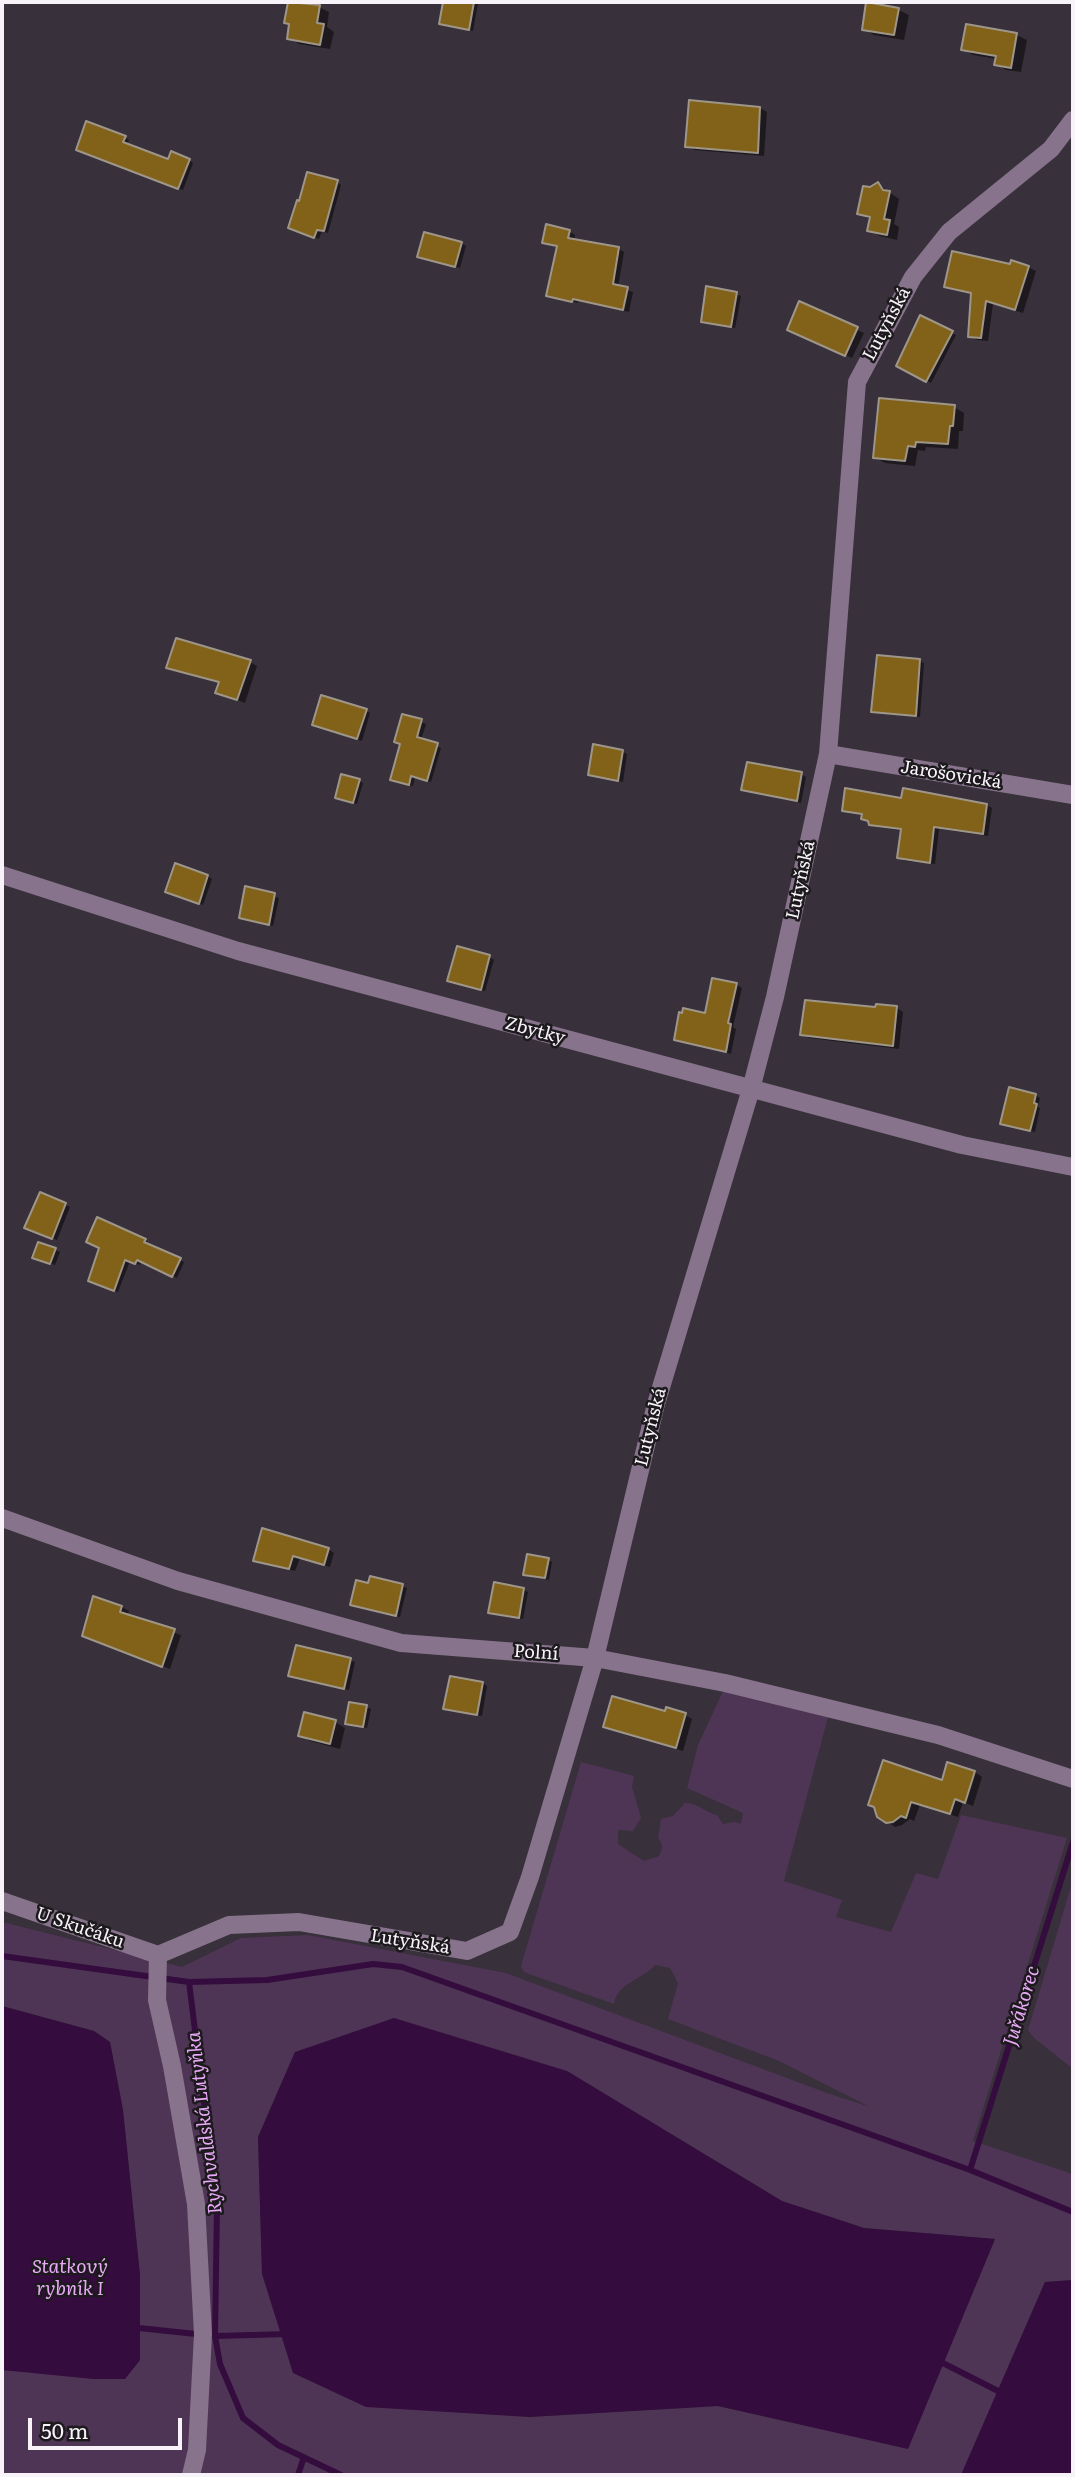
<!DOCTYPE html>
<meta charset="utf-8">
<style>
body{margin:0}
#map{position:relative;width:1075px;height:2477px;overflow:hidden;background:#38303a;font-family:Literata,serif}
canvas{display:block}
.frame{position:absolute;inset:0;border:4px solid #f8f2f9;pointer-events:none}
.scale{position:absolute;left:28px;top:2418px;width:154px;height:32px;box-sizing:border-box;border:4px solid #f8f2f9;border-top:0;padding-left:9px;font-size:21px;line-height:24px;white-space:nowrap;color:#f8f2f9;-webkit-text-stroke:5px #1d1a1e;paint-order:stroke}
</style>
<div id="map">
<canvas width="1075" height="2477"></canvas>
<div class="frame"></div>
<div class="scale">50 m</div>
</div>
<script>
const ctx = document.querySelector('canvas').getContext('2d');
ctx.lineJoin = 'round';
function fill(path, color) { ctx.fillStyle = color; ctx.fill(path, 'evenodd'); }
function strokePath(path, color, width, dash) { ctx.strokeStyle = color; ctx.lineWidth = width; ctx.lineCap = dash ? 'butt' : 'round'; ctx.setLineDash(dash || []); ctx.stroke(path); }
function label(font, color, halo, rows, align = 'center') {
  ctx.font = font + ' Literata,serif'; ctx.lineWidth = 5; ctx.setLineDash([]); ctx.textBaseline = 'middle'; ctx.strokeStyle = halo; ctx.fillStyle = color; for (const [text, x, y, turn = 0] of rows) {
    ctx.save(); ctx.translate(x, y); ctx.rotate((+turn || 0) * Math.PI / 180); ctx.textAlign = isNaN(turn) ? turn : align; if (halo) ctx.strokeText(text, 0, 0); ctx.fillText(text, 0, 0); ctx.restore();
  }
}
const green = new Path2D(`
 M 723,1691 L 828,1717 L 784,1881 L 842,1900 L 836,1917 L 891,1932 L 916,1873 L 938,1879 L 961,1815 L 1067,1838 L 973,2141 L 1073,2174 L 1073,2280 L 1045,2282 L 961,2475 L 2,2475 L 2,2370 L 125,2378 L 140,2360 L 140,2275 L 123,2110 L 110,2042 L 94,2031 L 2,2006 L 2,1922 L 182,1967 L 241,1938 L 308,1935 L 506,1973 L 827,2093 L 870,2107 L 779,2061 L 668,2019 L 678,1983 L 670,1968 L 655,1965 C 642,1980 618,1982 614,2004 L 529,1974 L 524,1972 L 521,1966 L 581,1762 L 634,1776 L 632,1787 L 641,1818 L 633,1831 L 618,1830 L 618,1844 L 644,1861 L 659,1856 C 663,1848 663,1845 658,1838 L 661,1819 L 673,1816 L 685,1803 C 698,1803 706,1813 717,1815 L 723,1824 L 735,1822 L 741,1824 L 743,1813 L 687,1788 L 698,1745 ZM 295,2052 L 567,2071 L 782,2201 L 864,2228 L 995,2239 L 908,2448 L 718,2406 L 529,2417 L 262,2274 L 258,2137 Z
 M 1073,1880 L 1073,2069 L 1034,2038 L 1028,2030 Z`);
const water = new Path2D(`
 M 2,2006 L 94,2031 L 110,2042 L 123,2110 L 140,2275 L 140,2360 L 125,2379 L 93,2379 L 2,2370 Z
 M 394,2018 L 567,2071 L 782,2201 L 864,2228 L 995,2239 L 908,2449 L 718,2406 L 529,2417 L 366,2407 L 293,2373 L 262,2274 L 258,2137 L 295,2052 Z
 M 1073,2280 L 1073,2475 L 961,2475 L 1045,2282 Z`);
const shadow = new Path2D(`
 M 290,2 L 319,7 L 329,12 L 327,27 L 334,32 L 330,49 L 299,44 L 289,38 L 291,25 L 286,22 Z
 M 445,2 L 478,3 L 473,31 L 441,23 Z
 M 899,10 L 909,15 L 904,40 L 874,35 L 864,29 Z
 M 1017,35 L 1027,40 L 1021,72 L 1006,70 L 996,64 L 997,59 L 973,55 L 963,49 Z
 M 760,108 L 767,112 L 764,156 L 694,150 L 687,146 Z
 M 125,138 L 129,140 L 127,145 L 169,161 L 189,160 L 193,163 L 183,190 L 82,152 Z
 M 337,182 L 341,185 L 328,233 L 322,231 L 319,239 L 294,230 Z
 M 878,184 L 899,199 L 894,224 L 899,227 L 897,240 L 880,236 L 869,230 L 871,220 L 859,213 L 870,189 Z
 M 570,232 L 575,235 L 574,241 L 619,249 L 624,252 L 618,287 L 633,292 L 629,312 L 578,301 L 578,303 L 548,295 L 559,247 L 544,242 Z
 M 461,243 L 466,246 L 460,268 L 424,258 Z
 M 1028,267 L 1036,271 L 1023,313 L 993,304 L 988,341 L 977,340 L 970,336 L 973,294 L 953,290 L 946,286 Z
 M 736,294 L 741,296 L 735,328 L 703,321 Z
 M 800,304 L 864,333 L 852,358 L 796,333 Z
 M 921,318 L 956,335 L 931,383 L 898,365 Z
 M 954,407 L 964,413 L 963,431 L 959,431 L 958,449 L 926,447 L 925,451 L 918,450 L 915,466 L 885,463 L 875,457 Z
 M 920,661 L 924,663 L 920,717 L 878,713 L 873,711 Z
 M 250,662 L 257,666 L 245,703 L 217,692 L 220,683 L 168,667 Z
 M 366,711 L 370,713 L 362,741 L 318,727 Z
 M 404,716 L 426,724 L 421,740 L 441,748 L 431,782 L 415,777 L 413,786 L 396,781 Z
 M 623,752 L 627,754 L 623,782 L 590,774 Z
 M 801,774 L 806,777 L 801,803 L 743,789 Z
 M 359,781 L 363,783 L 357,804 L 337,797 Z
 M 903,800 L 987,805 L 992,808 L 988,836 L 939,829 L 935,864 L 905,861 L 899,858 L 903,831 L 876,827 L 863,818 L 864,815 L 843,810 Z
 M 208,876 L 212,879 L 203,905 L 171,893 Z
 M 246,889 L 279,898 L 273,926 L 245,919 Z
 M 489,957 L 494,960 L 485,991 L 454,982 Z
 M 736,984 L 742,988 L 733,1027 L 736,1029 L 731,1054 L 676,1039 L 683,1015 L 706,1015 Z
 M 897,1008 L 903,1012 L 899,1049 L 809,1038 L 802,1034 L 877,1009 Z
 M 1035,1095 L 1040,1098 L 1038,1107 L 1040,1108 L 1035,1132 L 1006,1125 Z
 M 41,1194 L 70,1207 L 57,1240 L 31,1229 Z
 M 145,1240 L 149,1243 L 148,1246 L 184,1262 L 177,1278 L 141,1261 L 140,1265 L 130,1261 L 118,1292 L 95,1283 L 101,1248 Z
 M 55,1250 L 60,1252 L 55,1265 L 39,1259 Z
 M 328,1549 L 334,1553 L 330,1567 L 300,1558 L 295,1571 L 255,1560 Z
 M 548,1559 L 552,1562 L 549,1580 L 525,1574 Z
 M 369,1585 L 402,1586 L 407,1588 L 400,1617 L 352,1605 Z
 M 523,1589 L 528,1592 L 523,1619 L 490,1612 Z
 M 122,1607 L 129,1611 L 127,1616 L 181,1635 L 170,1669 L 91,1639 Z
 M 350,1660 L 355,1662 L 349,1690 L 290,1675 Z
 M 483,1683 L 487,1686 L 482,1716 L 445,1708 Z
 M 366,1707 L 371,1709 L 367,1728 L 347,1723 Z
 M 666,1713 L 685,1715 L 692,1719 L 683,1751 L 605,1726 Z
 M 335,1722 L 345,1728 L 340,1749 L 310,1741 L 300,1735 Z
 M 975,1772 L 982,1777 L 973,1806 L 963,1802 L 958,1817 L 920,1805 L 914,1821 L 910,1819 L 902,1825 L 895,1827 L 879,1816 L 876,1807 Z`);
const stream = new Path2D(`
 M 2,1956 L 189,1982 L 267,1980 L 373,1964 L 402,1967 L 970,2170 L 1073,2212
 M 189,1982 L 217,2207 L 215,2336 L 220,2364 L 243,2418 L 278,2445 L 341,2475
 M 970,2170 L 1073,1842
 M 133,2325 L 139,2328 L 215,2336 L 289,2334
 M 937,2360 L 1002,2393
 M 298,2475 L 304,2457`);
const building = new Path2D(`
 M 288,2 L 320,5 L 317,23 L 324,24 L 320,45 L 287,39 L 289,24 L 284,23 Z
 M 443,2 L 474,2 L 469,30 L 439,24 Z
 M 866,2 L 899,8 L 894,35 L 862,30 Z
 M 966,24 L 1017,33 L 1011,68 L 994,65 L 996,56 L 961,50 Z
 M 689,100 L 760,107 L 758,153 L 685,147 Z
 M 86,121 L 126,136 L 123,142 L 168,159 L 171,151 L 190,159 L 178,189 L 76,150 Z
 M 307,172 L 338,180 L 324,231 L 317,230 L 314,238 L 288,228 L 297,200 L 299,201 Z
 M 878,182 L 883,190 L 890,191 L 884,219 L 890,220 L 887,235 L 867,231 L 870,217 L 857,214 L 863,186 L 870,187 Z
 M 546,224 L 570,230 L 568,238 L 619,247 L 613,284 L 628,287 L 623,310 L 573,299 L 572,302 L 546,296 L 557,246 L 542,243 Z
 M 424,232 L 462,242 L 455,267 L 417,257 Z
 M 952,251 L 1010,264 L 1011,260 L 1029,266 L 1015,310 L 986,301 L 981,338 L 968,337 L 971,293 L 944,287 Z
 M 706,286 L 737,292 L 731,327 L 701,322 Z
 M 799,301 L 858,327 L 845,356 L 787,330 Z
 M 920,315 L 953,331 L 926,382 L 896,366 Z
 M 879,398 L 955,405 L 953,426 L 950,426 L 948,444 L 916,442 L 915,447 L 908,446 L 905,461 L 873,458 Z
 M 176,638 L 251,660 L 237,700 L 215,693 L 219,682 L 166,668 Z
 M 877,655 L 920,659 L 916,716 L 871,712 Z
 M 321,695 L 367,709 L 357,739 L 312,725 Z
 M 402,714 L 422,719 L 417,737 L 438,743 L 427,781 L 411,776 L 409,785 L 390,780 L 400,744 L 394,742 Z
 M 593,744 L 623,750 L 618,781 L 588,775 Z
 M 747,762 L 802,772 L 797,801 L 741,790 Z
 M 341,774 L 360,779 L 353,803 L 335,798 Z
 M 845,788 L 901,798 L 903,788 L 987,804 L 983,834 L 934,827 L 930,863 L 897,858 L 901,829 L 869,825 L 868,821 L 861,819 L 862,814 L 842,811 Z
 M 175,863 L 208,875 L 199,904 L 165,892 Z
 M 245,886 L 275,893 L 269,925 L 239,918 Z
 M 457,946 L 490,955 L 481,990 L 447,981 Z
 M 712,978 L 737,983 L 728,1023 L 731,1024 L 726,1052 L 674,1040 L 679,1012 L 682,1013 L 683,1008 L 705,1013 Z
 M 805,1000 L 875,1007 L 876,1004 L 897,1006 L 893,1046 L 800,1035 Z
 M 1009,1087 L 1036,1094 L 1034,1103 L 1037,1104 L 1030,1131 L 1000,1124 Z
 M 40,1192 L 66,1203 L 52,1239 L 24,1228 Z
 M 97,1217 L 146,1239 L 144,1242 L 181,1258 L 172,1277 L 137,1260 L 135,1264 L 125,1260 L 114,1291 L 88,1281 L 99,1248 L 86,1242 Z
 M 38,1242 L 56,1248 L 50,1264 L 32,1258 Z
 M 262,1528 L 329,1548 L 324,1565 L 293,1556 L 289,1569 L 253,1561 Z
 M 527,1554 L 549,1558 L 545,1578 L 523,1575 Z
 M 370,1576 L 403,1584 L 396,1616 L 350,1605 L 356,1580 L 368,1583 Z
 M 494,1582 L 524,1588 L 519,1618 L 488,1613 Z
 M 93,1596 L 122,1606 L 120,1612 L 175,1629 L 162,1667 L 82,1636 Z
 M 296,1645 L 351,1658 L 344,1689 L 288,1676 Z
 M 450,1676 L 483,1682 L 477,1715 L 443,1709 Z
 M 612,1696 L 665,1711 L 666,1707 L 686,1713 L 676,1748 L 603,1727 Z
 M 349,1702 L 367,1705 L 363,1727 L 345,1724 Z
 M 304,1712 L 336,1720 L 330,1744 L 298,1736 Z
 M 883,1760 L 942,1780 L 947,1762 L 975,1771 L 965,1803 L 955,1799 L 950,1814 L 911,1802 L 906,1818 L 901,1816 L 893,1822 L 886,1823 L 877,1817 L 874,1807 L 868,1805 Z`);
const minor = new Path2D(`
 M 828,754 L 1073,795
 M 2,875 L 238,951 L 962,1145 L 1073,1167
 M 2,1518 L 178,1581 L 401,1643 L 595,1658 L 725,1683 L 938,1735 L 1073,1779
 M 2,1901 L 158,1955
 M 158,1955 L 229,1925 L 299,1922 L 467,1951 L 510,1932 L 530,1877 L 595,1658 L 656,1404 L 751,1089 L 775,997 L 828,754 L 857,382 L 913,277 L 949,232 L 1051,149 L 1073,120
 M 158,1955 L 157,2000 L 172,2066 L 196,2204 L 203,2334 L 197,2450 L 191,2475`);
const streetNames = [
 ["Lutyňská",887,324,-62],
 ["Jarošovická",951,775,9],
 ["Lutyňská",801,880,-78],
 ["Zbytky",535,1031,15],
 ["Lutyňská",651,1427,-76],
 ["Polní",536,1653,4],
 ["U Skučáku",80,1928,19],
 ["Lutyňská",410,1942,9]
];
const waterNames = [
 ["Juřákorec",1022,2006,-73],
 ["Rychvaldská Lutyňka",205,2123,-97],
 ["Statkový",70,2267],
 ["rybník I",70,2289]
];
fill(green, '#4f3555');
fill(water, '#340c3d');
fill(shadow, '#0007');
strokePath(stream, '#340c3d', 6);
fill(building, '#826119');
strokePath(building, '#9e9689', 2);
strokePath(minor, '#87748c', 18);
label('18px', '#f8f2f9', '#1d1a1e', streetNames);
label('italic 19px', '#e8a9f6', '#1d1a1e', waterNames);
</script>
